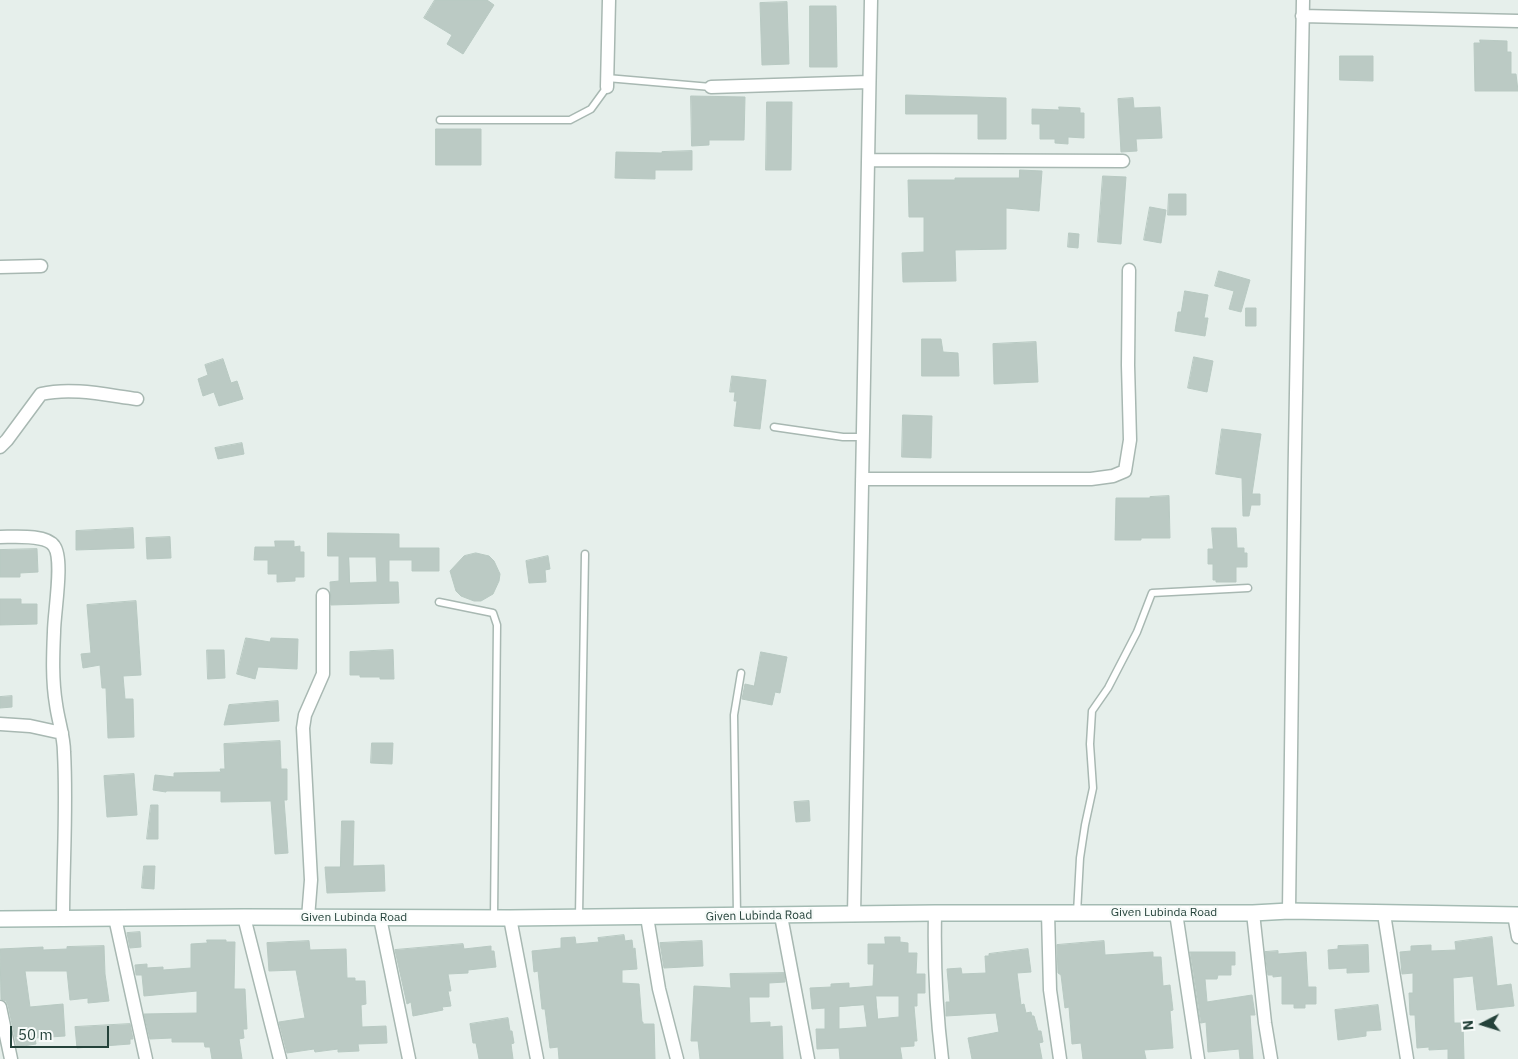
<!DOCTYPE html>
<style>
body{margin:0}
#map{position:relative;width:1518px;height:1059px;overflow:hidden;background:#e6efeb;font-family:"IBM Plex Sans",sans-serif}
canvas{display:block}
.north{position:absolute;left:1458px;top:999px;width:50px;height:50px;-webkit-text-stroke:4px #f7fbf9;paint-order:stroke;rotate:265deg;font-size:14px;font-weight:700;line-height:20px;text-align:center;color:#24423a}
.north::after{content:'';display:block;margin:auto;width:18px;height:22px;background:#24423a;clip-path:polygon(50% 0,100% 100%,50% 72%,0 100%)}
.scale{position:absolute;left:10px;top:1026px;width:99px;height:22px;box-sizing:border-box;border:2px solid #24423a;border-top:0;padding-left:6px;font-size:15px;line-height:18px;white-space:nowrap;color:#24423a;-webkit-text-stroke:4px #f7fbf9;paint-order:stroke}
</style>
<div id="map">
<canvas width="1518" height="1059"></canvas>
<div class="north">N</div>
<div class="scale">50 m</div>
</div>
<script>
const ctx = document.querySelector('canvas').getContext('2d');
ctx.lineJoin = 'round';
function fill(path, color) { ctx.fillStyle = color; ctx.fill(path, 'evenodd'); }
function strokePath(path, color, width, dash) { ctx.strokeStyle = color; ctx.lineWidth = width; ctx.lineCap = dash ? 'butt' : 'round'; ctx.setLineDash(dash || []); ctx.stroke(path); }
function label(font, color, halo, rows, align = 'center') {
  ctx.font = font + ' "IBM Plex Sans",sans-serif'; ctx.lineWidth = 4.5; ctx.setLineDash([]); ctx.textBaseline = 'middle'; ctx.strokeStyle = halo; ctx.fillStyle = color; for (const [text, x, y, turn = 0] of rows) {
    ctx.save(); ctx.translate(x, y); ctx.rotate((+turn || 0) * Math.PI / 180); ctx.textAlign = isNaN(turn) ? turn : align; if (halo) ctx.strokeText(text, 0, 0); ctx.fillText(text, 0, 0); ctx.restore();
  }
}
const building = new Path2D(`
 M 435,0 L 487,0 L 494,5 L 463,54 L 447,44 L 452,35 L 424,18 Z
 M 787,2 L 789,64 L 762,65 L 760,3 Z
 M 810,6 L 836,6 L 837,67 L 810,67 Z
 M 1480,40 L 1507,41 L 1507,52 L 1511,52 L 1511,74 L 1516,74 L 1518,91 L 1475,91 L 1474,43 L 1480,43 Z
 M 1340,56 L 1373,56 L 1373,81 L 1340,80 Z
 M 906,95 L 1006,98 L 1006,139 L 978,139 L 978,114 L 906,114 Z
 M 691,96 L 745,97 L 744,140 L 709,140 L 709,145 L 692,146 Z
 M 1133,98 L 1134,108 L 1160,107 L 1162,138 L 1136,139 L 1137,151 L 1121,152 L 1118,99 Z
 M 767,102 L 792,102 L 791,170 L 766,170 Z
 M 1059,107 L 1080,108 L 1080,113 L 1084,113 L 1084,138 L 1068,137 L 1068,144 L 1055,143 L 1055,139 L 1040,139 L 1040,124 L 1032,124 L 1032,109 L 1059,110 Z
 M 436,129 L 481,129 L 481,165 L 436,165 Z
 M 692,151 L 692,170 L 655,170 L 655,179 L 615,178 L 616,152 L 662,153 L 662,152 Z
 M 1020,170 L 1042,171 L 1039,211 L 1006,208 L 1006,249 L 955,250 L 956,281 L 903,282 L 902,253 L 924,252 L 924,217 L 909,217 L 908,180 L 955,180 L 955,178 L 1019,178 Z
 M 1103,176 L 1126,177 L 1121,244 L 1098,242 Z
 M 1169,194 L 1186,194 L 1186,215 L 1168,215 Z
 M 1150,207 L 1166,210 L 1161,243 L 1144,240 Z
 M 1069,233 L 1079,234 L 1078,248 L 1068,247 Z
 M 1219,271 L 1250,280 L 1241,312 L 1229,309 L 1234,291 L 1215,286 Z
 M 1185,291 L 1208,295 L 1204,318 L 1208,318 L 1205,336 L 1175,331 L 1178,312 L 1181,312 Z
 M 1246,308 L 1256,308 L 1256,326 L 1246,326 Z
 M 922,339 L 941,339 L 943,352 L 958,353 L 959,376 L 922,376 Z
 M 1036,342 L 1038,382 L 994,384 L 993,344 Z
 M 1194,357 L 1213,361 L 1207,392 L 1188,388 Z
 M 223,359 L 231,383 L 237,381 L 243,399 L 219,406 L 214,392 L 203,396 L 198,379 L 208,375 L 205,365 Z
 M 732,376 L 766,380 L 760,429 L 734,426 L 737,401 L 734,401 L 735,392 L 730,392 Z
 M 903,415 L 932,416 L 931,458 L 902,457 Z
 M 1222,429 L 1261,434 L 1252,494 L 1260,494 L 1260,505 L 1251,505 L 1249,516 L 1243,516 L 1242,478 L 1216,474 Z
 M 242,443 L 244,454 L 218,459 L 215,448 Z
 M 1169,496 L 1170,538 L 1141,538 L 1141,540 L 1115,540 L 1116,498 L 1150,498 L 1150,497 Z
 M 133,528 L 134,548 L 76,550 L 76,531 Z
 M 1212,528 L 1236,528 L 1237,548 L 1244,548 L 1244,553 L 1247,553 L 1247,567 L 1236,567 L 1236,582 L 1216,582 L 1216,580 L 1213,580 L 1213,564 L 1208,564 L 1208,549 L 1213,549 Z
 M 328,533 L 399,534 L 399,548 L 439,548 L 439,571 L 412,571 L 412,560 L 389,560 L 389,582 L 398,582 L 399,603 L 331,605 L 330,582 L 339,581 L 339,556 L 328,556 ZM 349,557 L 376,557 L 377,582 L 350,583 Z
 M 170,537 L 171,558 L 147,559 L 146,538 Z
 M 275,541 L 294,541 L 294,547 L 300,546 L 300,552 L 304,552 L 304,577 L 295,577 L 295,581 L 277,582 L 277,574 L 268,574 L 268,560 L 254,560 L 255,547 L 275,547 Z
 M 37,549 L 38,572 L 20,573 L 20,577 L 0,577 L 0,550 Z
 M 476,553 L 489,556 L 494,561 L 500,574 L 499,581 L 493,594 L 481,601 L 474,601 L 461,596 L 456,591 L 450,571 L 464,556 Z
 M 548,556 L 550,569 L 545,570 L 546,582 L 529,583 L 526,561 Z
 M 0,599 L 21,599 L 21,604 L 37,604 L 37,624 L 0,625 Z
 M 136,601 L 141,675 L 123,676 L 125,699 L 133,699 L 134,737 L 108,738 L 106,688 L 102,688 L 100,665 L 83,668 L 81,654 L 91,653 L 87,605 Z
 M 246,638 L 270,642 L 271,638 L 298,639 L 297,669 L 258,667 L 255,679 L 237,674 Z
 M 207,650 L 224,650 L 225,678 L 208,679 Z
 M 393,650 L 394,679 L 380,679 L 380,677 L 360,677 L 360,675 L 350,675 L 350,652 Z
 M 761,652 L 787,657 L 780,693 L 775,692 L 772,705 L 742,699 L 745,684 L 754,686 Z
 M 12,696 L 12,707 L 0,708 L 0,697 Z
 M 278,701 L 279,721 L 224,725 L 229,705 Z
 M 280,741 L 281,769 L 287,769 L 287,800 L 284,800 L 288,853 L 275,854 L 271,801 L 221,802 L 221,791 L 166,791 L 166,792 L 153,790 L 155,775 L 174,777 L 174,773 L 221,772 L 220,769 L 225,769 L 224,744 Z
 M 372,743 L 393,743 L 392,764 L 371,763 Z
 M 134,774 L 137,815 L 107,817 L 104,776 Z
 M 809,801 L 810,821 L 796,822 L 794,802 Z
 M 151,805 L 158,805 L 158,839 L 147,839 Z
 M 342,821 L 354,821 L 353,866 L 384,865 L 385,891 L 327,893 L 325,867 L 340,867 Z
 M 144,866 L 155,866 L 154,889 L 142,888 Z
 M 140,932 L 141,947 L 130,948 L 127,933 Z
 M 624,935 L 625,941 L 632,940 L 633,949 L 635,948 L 637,969 L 622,970 L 622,983 L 639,984 L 642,1022 L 643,1022 L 643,1024 L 654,1024 L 655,1059 L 559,1059 L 558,1047 L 550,1048 L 545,1009 L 542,1009 L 538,971 L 534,972 L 532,951 L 561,948 L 561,938 L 575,937 L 576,944 L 599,942 L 598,938 Z
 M 885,937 L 900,937 L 900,942 L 908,943 L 908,953 L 917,953 L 916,974 L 925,974 L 925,993 L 917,993 L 917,1006 L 914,1006 L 917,1041 L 914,1041 L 914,1046 L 900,1047 L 902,1059 L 840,1059 L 839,1048 L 817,1049 L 816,1029 L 825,1029 L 825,1008 L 812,1009 L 810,988 L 831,987 L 831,984 L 849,983 L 849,988 L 873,986 L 874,964 L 868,964 L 868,944 L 885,944 ZM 876,996 L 899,996 L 899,1017 L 878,1019 ZM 864,1005 L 867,1027 L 839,1029 L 839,1007 Z
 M 1492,937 L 1497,986 L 1511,984 L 1514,1006 L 1477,1010 L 1473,976 L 1453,978 L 1454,1023 L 1463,1023 L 1464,1059 L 1448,1059 L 1448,1049 L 1429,1050 L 1429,1047 L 1417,1048 L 1415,1015 L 1410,1015 L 1409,993 L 1413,993 L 1413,973 L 1402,974 L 1400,952 L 1411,951 L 1411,946 L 1431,945 L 1431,951 L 1456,950 L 1455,942 Z
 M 207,940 L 226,940 L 226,942 L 235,942 L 234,989 L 245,989 L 247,1029 L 243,1029 L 244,1038 L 239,1039 L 242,1059 L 212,1059 L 210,1047 L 205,1047 L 204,1042 L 172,1042 L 172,1038 L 150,1039 L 144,1014 L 197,1013 L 197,991 L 144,996 L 142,975 L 136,975 L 135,965 L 147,964 L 147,968 L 163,967 L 163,970 L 191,968 L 191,944 L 207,943 Z
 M 309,941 L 310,950 L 346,949 L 347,978 L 355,978 L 355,981 L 365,981 L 366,1004 L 361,1005 L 362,1027 L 386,1026 L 387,1043 L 358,1044 L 359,1051 L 338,1052 L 338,1049 L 315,1052 L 314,1049 L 287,1053 L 279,1022 L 305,1018 L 296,970 L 269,971 L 267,943 Z
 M 702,941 L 703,966 L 664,968 L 660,943 Z
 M 1104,941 L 1105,955 L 1153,952 L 1153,957 L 1161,957 L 1163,986 L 1170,985 L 1173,1010 L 1170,1011 L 1173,1048 L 1144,1050 L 1146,1059 L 1083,1059 L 1081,1043 L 1072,1044 L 1069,1007 L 1065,1008 L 1061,975 L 1058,973 L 1057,945 Z
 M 463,944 L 464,949 L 491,946 L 491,951 L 494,951 L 496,967 L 468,970 L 468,973 L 448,974 L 451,991 L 448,991 L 451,1006 L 442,1007 L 443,1010 L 413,1016 L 411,1002 L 407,1004 L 395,950 Z
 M 1368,945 L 1369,972 L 1347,973 L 1347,968 L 1329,969 L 1328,950 L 1338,949 L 1338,946 Z
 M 104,946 L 105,974 L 109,1001 L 88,1003 L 88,998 L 70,1000 L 67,971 L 25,971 L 30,1007 L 63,1004 L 65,1036 L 35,1038 L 36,1044 L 17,1047 L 8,1005 L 6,1001 L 1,999 L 0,949 L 43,947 L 43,950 L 67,949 L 67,947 Z
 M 1028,949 L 1031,972 L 1017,973 L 1021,1005 L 1024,1004 L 1026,1013 L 1031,1012 L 1032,1016 L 1034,1016 L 1038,1031 L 1041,1031 L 1043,1042 L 1039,1043 L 1042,1059 L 972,1059 L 968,1038 L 999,1032 L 996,1013 L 946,1016 L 946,1002 L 950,1002 L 947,969 L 961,968 L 962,974 L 986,973 L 985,956 L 989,956 L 989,954 Z
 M 1278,951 L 1278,954 L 1306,952 L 1308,987 L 1316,987 L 1316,1004 L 1305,1004 L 1305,1008 L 1294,1008 L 1294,1004 L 1282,1004 L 1282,976 L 1273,977 L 1273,975 L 1268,975 L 1265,952 Z
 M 1190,952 L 1235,952 L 1235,965 L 1231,965 L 1231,975 L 1218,975 L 1217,979 L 1205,979 L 1207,1002 L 1252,995 L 1255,1015 L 1250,1015 L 1253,1059 L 1240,1059 L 1239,1049 L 1208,1052 L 1206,1022 L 1201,1023 Z
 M 784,973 L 785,982 L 769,983 L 769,997 L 749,997 L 750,1023 L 770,1022 L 770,1027 L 782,1026 L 783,1059 L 700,1059 L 698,1041 L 691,1041 L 694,986 L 731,988 L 730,974 Z
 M 1378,1005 L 1381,1030 L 1366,1031 L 1366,1036 L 1338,1040 L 1335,1010 Z
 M 508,1018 L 510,1031 L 512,1031 L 514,1043 L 511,1044 L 513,1059 L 479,1059 L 476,1043 L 473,1043 L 470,1024 Z
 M 130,1024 L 133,1039 L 130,1039 L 130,1044 L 77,1048 L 75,1027 Z`);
const lane = new Path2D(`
 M 607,78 L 711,87
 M 440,120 L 570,120 L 591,109 L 607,87
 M 774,427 L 843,437 L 863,437
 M 439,602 L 493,613 L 497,625 L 494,917
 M 1077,913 L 1080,858 L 1085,825 L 1093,788 L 1090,744 L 1092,711 L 1108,688 L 1137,632 L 1152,593 L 1248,588
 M 737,915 L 734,715 L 741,673
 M 579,916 L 585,554`);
const street = new Path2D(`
 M 1302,16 L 1518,21
 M 607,87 L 609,0
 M 711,87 L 869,82
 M 868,160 L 1123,161
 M 0,267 L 41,266
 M 0,447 L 7,440 L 41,394 C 72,387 106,395 137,399
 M 862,479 L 1091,479 L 1113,476 L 1125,471 L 1130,440 L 1128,365 L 1129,270
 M 0,537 C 14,537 46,534 54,546 C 64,559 54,613 54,632 C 53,655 52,680 56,704 C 58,720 64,736 64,752 C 67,807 63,863 63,919
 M 0,724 L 30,726 L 62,733
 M 1289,911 C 1291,607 1298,304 1303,0
 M 935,913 C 934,962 936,1010 942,1059
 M 1048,913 L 1050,990 L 1060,1059
 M 1176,913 L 1198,1059
 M 1253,913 L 1265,1023 L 1271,1059
 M 1384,914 L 1407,1059
 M 854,915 L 871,0
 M 1514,915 L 1518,937
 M 781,916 L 808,1059
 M 244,917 L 280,1059
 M 647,917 L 659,989 L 677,1059
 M 115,918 L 146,1059
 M 308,918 L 311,880 L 303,728 L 305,715 L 323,674 L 323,595
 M 380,918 L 409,1059
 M 510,918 L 537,1059
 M 0,1007 L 11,1059`);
const secondary = new Path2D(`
 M 0,919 L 244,917 L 510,918 L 935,913 L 1253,913 L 1289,911 L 1518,915`);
const streetNames = [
 ["Given Lubinda Road",1164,913],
 ["Given Lubinda Road",759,916,-1],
 ["Given Lubinda Road",354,918]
];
fill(building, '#bbcac4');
strokePath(building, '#b8c9c2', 1);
strokePath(lane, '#a8b8b2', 9);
strokePath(street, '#a8b8b2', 15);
strokePath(secondary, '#a4bbb3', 18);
strokePath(lane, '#fff', 6);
strokePath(street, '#fff', 12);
strokePath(secondary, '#fff', 15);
label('12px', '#24423a', '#f7fbf9', streetNames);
</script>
